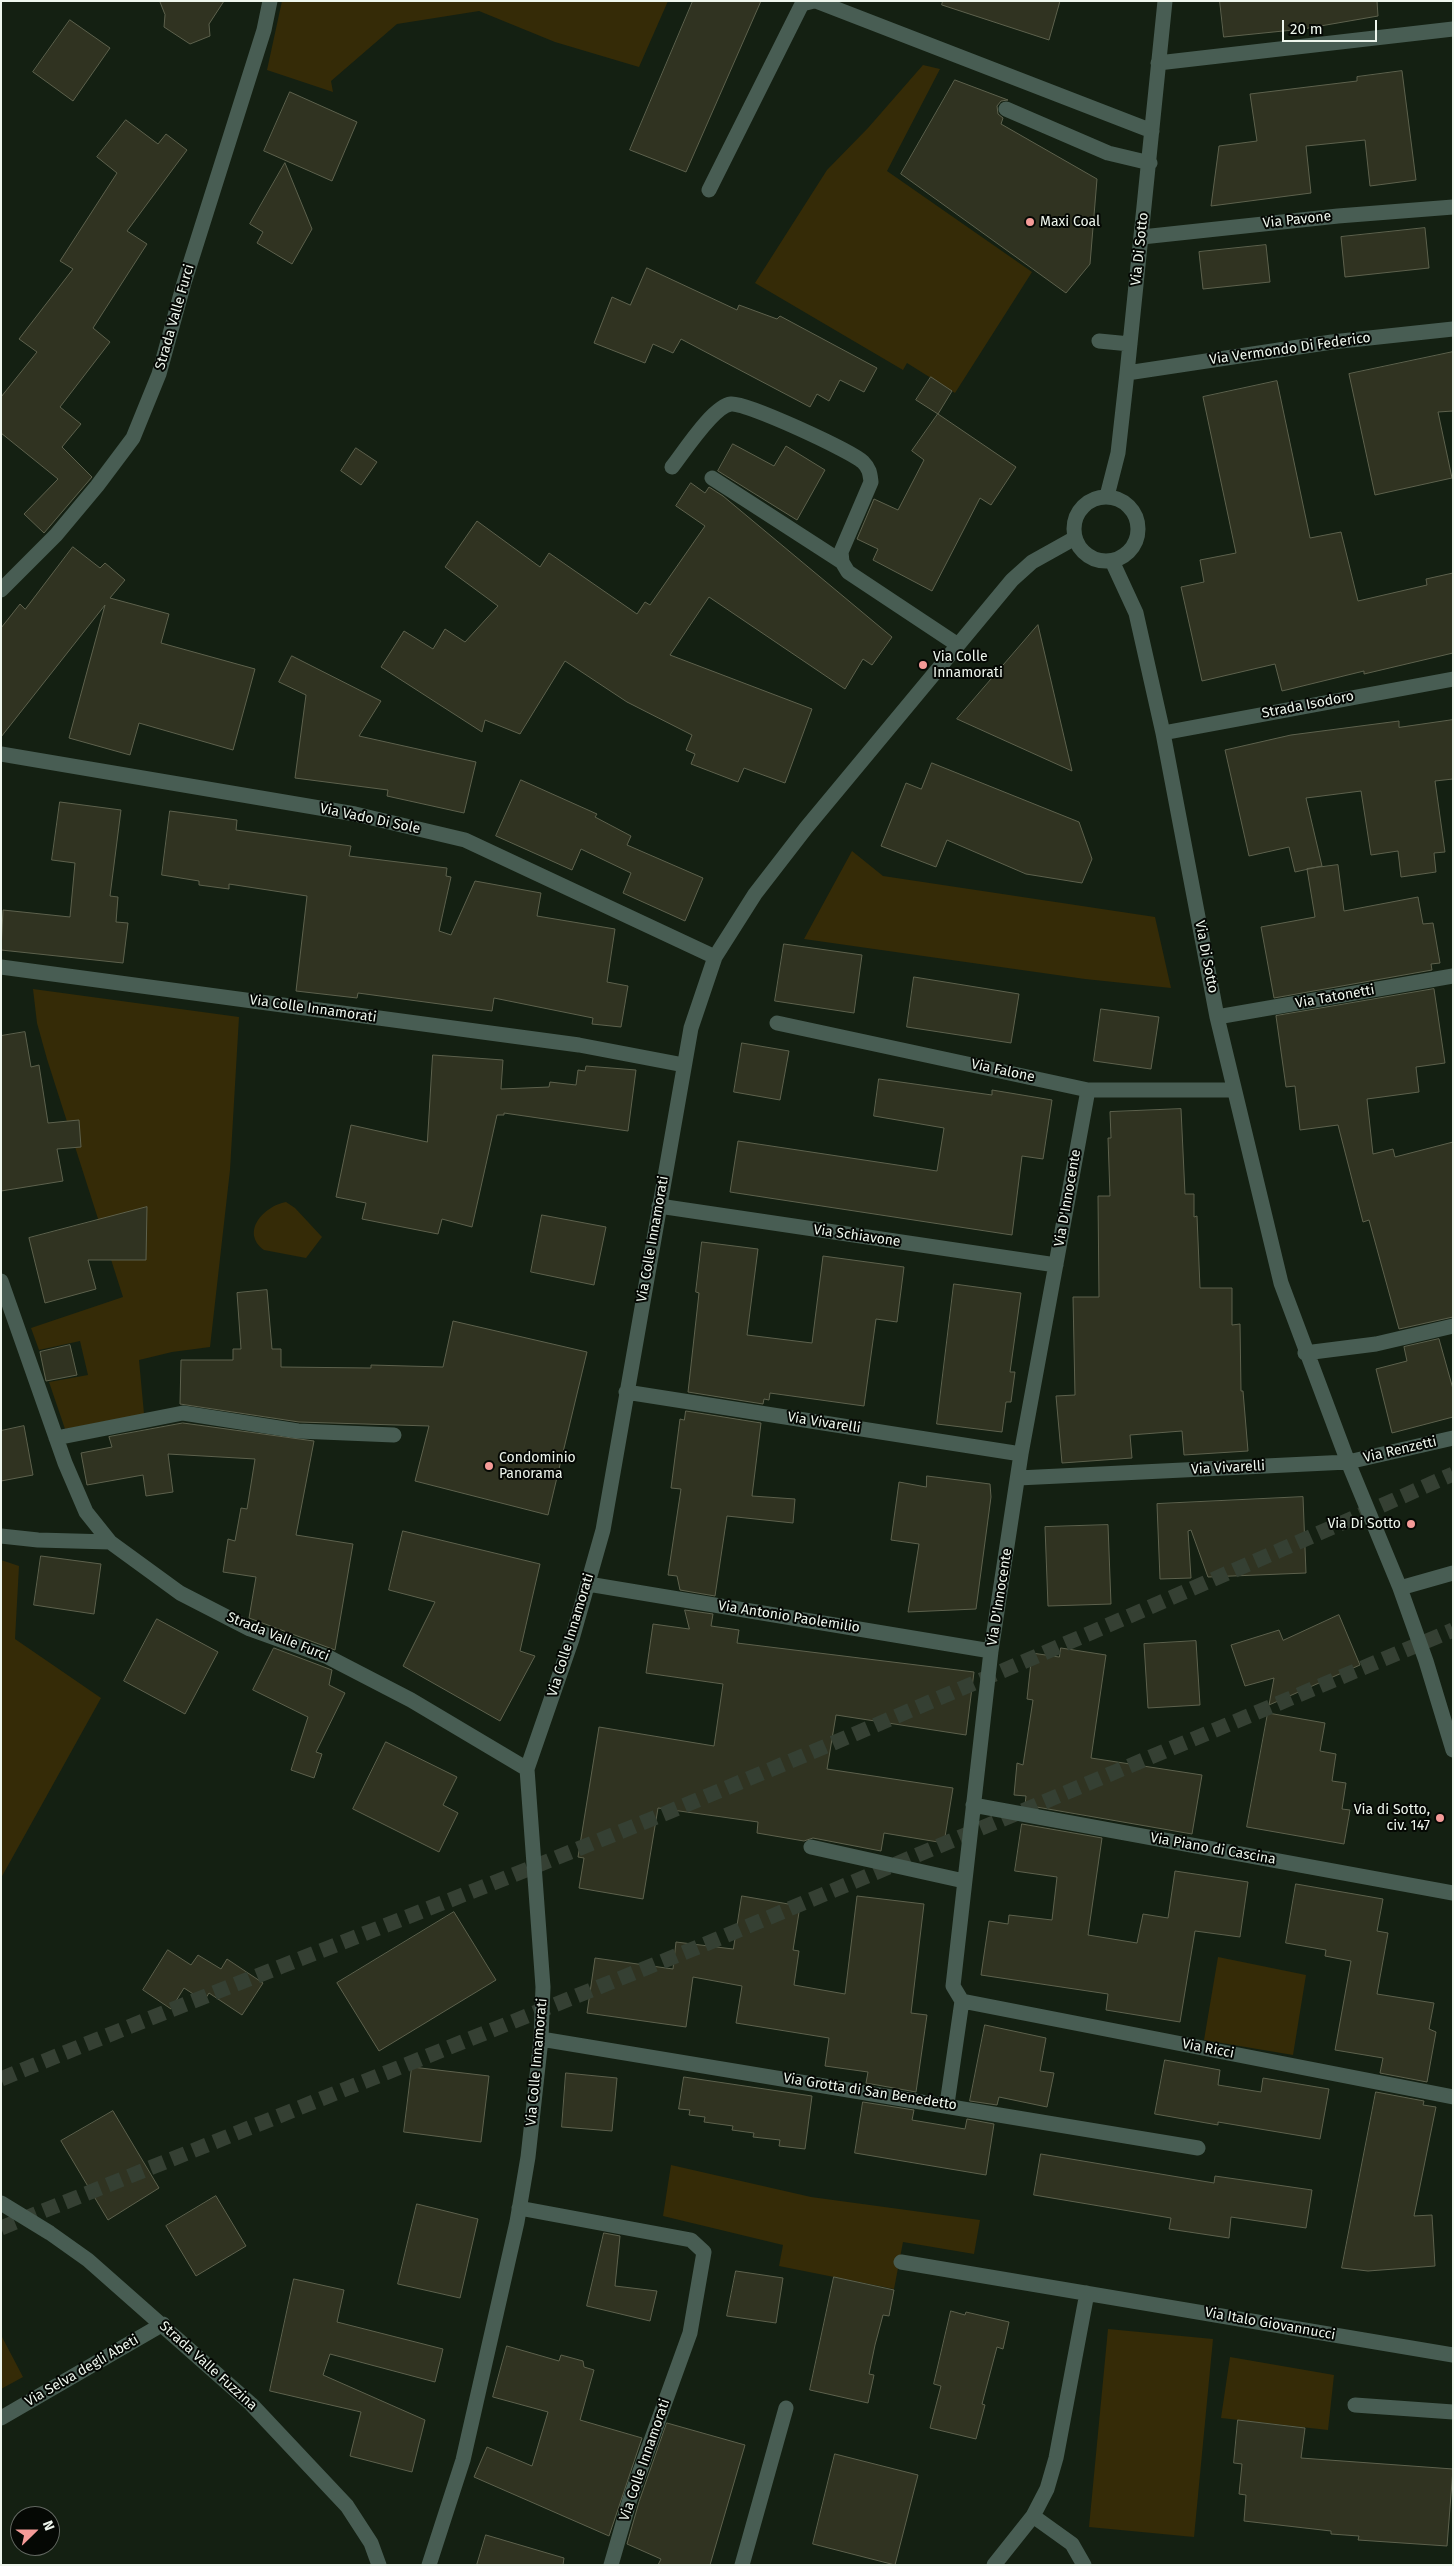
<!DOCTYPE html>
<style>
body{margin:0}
#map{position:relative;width:1454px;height:2566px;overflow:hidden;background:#142012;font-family:"Fira Sans",sans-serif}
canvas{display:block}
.frame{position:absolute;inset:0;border:2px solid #eef6ed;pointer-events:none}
.north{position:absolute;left:10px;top:2506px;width:50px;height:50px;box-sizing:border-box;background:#050804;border:1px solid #626761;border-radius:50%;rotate:68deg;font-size:14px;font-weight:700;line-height:20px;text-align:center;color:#eef6ed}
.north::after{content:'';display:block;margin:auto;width:18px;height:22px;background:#f59b98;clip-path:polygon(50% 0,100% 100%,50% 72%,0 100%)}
.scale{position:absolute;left:1282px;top:20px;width:95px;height:22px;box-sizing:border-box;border:2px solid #eef6ed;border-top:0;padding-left:6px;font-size:15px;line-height:18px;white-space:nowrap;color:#eef6ed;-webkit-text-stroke:4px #050804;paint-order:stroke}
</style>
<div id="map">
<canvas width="1454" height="2566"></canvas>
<div class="frame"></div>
<div class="north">N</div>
<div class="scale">20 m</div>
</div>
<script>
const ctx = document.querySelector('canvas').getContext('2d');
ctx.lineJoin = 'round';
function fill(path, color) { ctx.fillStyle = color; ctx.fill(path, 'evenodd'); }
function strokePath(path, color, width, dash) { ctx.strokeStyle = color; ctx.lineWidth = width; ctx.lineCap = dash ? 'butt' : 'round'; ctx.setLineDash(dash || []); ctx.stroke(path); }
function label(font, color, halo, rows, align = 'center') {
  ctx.font = font + ' "Fira Sans",sans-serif'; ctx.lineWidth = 4; ctx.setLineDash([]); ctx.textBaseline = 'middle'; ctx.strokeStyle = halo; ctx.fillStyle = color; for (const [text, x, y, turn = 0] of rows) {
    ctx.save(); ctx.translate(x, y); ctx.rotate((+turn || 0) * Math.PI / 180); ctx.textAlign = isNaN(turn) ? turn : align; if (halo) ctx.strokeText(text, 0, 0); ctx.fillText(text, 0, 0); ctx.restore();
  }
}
const green = new Path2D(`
 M 282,1 L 668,1 L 639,67 L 555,42 L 479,11 L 397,24 L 331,81 L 333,92 L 267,70 Z
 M 923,65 L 940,69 L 887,171 L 1032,272 L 955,393 L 907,363 L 903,370 L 755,283 L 827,170 L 868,128 Z
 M 852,851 L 883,876 L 1155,917 L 1171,988 L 1085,979 L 804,939 Z
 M 33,989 L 239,1017 L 230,1170 L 210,1347 L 172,1352 L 139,1360 L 144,1414 L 65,1429 L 49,1382 L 88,1375 L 80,1341 L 39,1350 L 31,1328 L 123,1297 L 47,1059 L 37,1023 Z
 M 286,1202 L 295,1208 L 322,1237 L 306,1258 L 264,1250 C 240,1232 264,1206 286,1202 Z
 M 1,1560 L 19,1566 L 15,1639 L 101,1698 L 1,1878 Z
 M 1218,1957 L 1306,1975 L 1293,2055 L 1204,2040 Z
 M 671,2165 L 811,2197 L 980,2220 L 974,2254 L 903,2242 L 894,2289 L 779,2266 L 783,2245 L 663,2216 Z
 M 1108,2329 L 1213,2339 L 1194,2537 L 1089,2527 Z
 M 1,2335 L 23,2377 L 1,2389 Z
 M 1230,2357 L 1334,2375 L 1328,2430 L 1221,2418 Z`);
const building = new Path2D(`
 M 160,1 L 224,1 L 209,24 L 210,36 L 190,44 L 164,27 L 165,15 Z
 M 693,1 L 761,1 L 686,172 L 630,150 Z
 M 943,1 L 1060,1 L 1049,40 L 942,5 Z
 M 1220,1 L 1377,1 L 1378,16 L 1303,29 L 1224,37 Z
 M 70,20 L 110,48 L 73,101 L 33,72 Z
 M 1402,71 L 1416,180 L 1370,186 L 1365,140 L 1306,146 L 1311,193 L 1211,206 L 1219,146 L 1257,141 L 1250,94 L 1357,81 L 1357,77 Z
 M 955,80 L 1008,100 L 1001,101 L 997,106 L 998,114 L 1003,118 L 1001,124 L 1097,179 L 1090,264 L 1066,293 L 901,174 Z
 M 290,92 L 357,122 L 332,181 L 264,151 Z
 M 126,120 L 158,144 L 166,134 L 187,150 L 127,231 L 147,244 L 93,328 L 110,342 L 60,407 L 81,424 L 62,447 L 92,477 L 44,533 L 24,514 L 58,479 L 1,433 L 1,397 L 37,352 L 19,339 L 73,269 L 60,261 L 117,173 L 97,157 Z
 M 285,163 L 312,229 L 292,264 L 257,243 L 263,232 L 250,224 Z
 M 1425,228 L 1429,268 L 1345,277 L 1341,237 Z
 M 1266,245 L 1270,282 L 1203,289 L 1199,252 Z
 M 647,268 L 737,310 L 739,305 L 777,319 L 780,316 L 877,368 L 864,392 L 840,380 L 829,401 L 817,394 L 810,407 L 681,339 L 673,353 L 653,344 L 645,363 L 594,343 L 612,297 L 630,305 Z
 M 1453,352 L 1453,411 L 1438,412 L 1452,478 L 1375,495 L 1349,374 Z
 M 931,377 L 952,391 L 938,414 L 916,400 Z
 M 1277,381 L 1310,538 L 1341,532 L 1358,601 L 1427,585 L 1426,579 L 1453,573 L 1453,653 L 1364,674 L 1364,671 L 1282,691 L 1275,664 L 1202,681 L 1181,587 L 1204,582 L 1200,560 L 1236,553 L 1203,397 Z
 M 938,414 L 1016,467 L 991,505 L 980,498 L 932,591 L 873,560 L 878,549 L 857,539 L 874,499 L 898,510 L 924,460 L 912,451 Z
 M 733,444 L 774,466 L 786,446 L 825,470 L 797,520 L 718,471 Z
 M 356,448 L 377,462 L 361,485 L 341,471 Z
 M 691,483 L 705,493 L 709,487 L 723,496 L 892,637 L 872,665 L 863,659 L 845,689 L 709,597 L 670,655 L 812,709 L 785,783 L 744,768 L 738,782 L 691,764 L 695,754 L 686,750 L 692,735 L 627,702 L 565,661 L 520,734 L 485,720 L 482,732 L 381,667 L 404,631 L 433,649 L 445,629 L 465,642 L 498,606 L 445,567 L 477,521 L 540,567 L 549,553 L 637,614 L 645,602 L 650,605 L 705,526 L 676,506 Z
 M 73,547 L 100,568 L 105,563 L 125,580 L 110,598 L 169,614 L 161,643 L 255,669 L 233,750 L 139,723 L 130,755 L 69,738 L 105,605 L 1,737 L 1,628 L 20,604 L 25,609 Z
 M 1038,625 L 1072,771 L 957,719 Z
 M 292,656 L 381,701 L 359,736 L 476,762 L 464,813 L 387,796 L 388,790 L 295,778 L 306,695 L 279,682 Z
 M 1453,720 L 1453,779 L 1435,781 L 1445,852 L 1434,853 L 1436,872 L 1401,877 L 1398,851 L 1371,855 L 1361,791 L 1306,798 L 1322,866 L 1295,872 L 1289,847 L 1249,856 L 1225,750 L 1291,735 L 1399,721 L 1399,727 Z
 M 932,763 L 1079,822 L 1092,859 L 1082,883 L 1026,874 L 947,840 L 936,867 L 881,846 L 906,783 L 921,789 Z
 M 521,780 L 597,814 L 595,817 L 631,836 L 627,845 L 703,878 L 685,921 L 623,893 L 631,873 L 581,849 L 572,870 L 496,836 Z
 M 60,802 L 121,810 L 110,896 L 118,897 L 116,922 L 128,923 L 123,963 L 1,950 L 3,910 L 70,917 L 75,863 L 52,860 Z
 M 170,811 L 237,820 L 236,830 L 351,846 L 349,856 L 447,868 L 446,876 L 451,877 L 439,931 L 451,935 L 475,881 L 541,893 L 537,916 L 615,929 L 607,982 L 628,986 L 621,1027 L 592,1024 L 593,1018 L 494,998 L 492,1011 L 358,993 L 357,998 L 296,991 L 307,896 L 229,884 L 229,889 L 199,885 L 199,881 L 162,875 Z
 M 1338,865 L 1344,911 L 1418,897 L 1423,924 L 1433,923 L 1440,963 L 1431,964 L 1432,970 L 1274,998 L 1261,927 L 1315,917 L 1307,869 Z
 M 784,944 L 862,955 L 854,1013 L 775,1001 Z
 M 914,977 L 1019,994 L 1011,1043 L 907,1027 Z
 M 1434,989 L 1445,1063 L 1416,1067 L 1419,1092 L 1367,1099 L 1373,1154 L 1393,1149 L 1395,1157 L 1453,1142 L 1453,1317 L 1399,1329 L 1369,1220 L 1363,1222 L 1338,1125 L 1300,1130 L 1295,1086 L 1286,1087 L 1276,1016 Z
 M 1101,1009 L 1159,1017 L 1151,1069 L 1094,1061 Z
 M 25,1032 L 31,1067 L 39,1065 L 48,1123 L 79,1120 L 81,1147 L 57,1149 L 63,1181 L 1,1191 L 1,1036 Z
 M 742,1043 L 789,1051 L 780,1100 L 734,1092 Z
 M 433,1055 L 503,1060 L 501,1089 L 549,1087 L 550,1082 L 576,1085 L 578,1070 L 585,1071 L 586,1066 L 636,1070 L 628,1131 L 504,1113 L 504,1115 L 497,1115 L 472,1227 L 442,1219 L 438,1234 L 362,1219 L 366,1203 L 336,1197 L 351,1125 L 427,1142 Z
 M 879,1079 L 992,1095 L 992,1090 L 1052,1100 L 1043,1159 L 1022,1156 L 1012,1235 L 730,1192 L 738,1141 L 937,1171 L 944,1128 L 874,1116 Z
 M 1181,1109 L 1185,1194 L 1194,1194 L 1194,1217 L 1197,1216 L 1200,1288 L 1232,1288 L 1232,1325 L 1240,1324 L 1241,1391 L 1243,1391 L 1248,1451 L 1184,1455 L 1182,1431 L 1130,1435 L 1132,1458 L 1062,1463 L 1056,1396 L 1075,1395 L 1073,1297 L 1099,1297 L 1098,1196 L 1110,1196 L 1108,1138 L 1111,1138 L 1110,1112 Z
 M 147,1207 L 146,1260 L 88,1260 L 96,1289 L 45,1303 L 29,1238 Z
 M 542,1215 L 606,1227 L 594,1285 L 531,1272 Z
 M 702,1242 L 758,1249 L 747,1335 L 812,1343 L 823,1256 L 904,1267 L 897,1322 L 876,1319 L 864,1406 L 770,1393 L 769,1400 L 764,1399 L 763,1404 L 688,1392 L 699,1293 L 696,1292 Z
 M 954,1284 L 1021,1293 L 1010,1372 L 1015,1372 L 1011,1402 L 1006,1402 L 1002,1432 L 937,1424 Z
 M 267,1290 L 272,1349 L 281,1349 L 281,1367 L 371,1368 L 371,1365 L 443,1367 L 453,1321 L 587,1352 L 548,1515 L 415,1481 L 429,1426 L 299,1422 L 180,1404 L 181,1360 L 233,1360 L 233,1349 L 241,1349 L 237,1293 Z
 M 1439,1339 L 1453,1389 L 1453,1417 L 1392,1433 L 1376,1369 L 1407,1361 L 1404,1347 Z
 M 70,1345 L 77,1375 L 46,1381 L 40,1352 Z
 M 686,1411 L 761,1423 L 752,1496 L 795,1499 L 793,1523 L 727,1516 L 715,1596 L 680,1590 L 677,1576 L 668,1575 L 681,1489 L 671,1488 L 680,1419 L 684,1420 Z
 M 183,1423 L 314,1441 L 296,1535 L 353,1544 L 335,1650 L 249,1618 L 256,1577 L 223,1572 L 228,1539 L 235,1541 L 241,1508 L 247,1509 L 255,1459 L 168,1454 L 173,1492 L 146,1496 L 143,1475 L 87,1485 L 81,1453 L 112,1447 L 109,1437 Z
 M 24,1426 L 33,1475 L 1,1481 L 1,1431 Z
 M 927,1476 L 990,1484 L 991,1497 L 976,1609 L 908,1612 L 919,1544 L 891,1540 L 899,1482 L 926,1487 Z
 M 1303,1497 L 1306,1573 L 1208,1577 L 1191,1530 L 1188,1531 L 1191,1578 L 1160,1579 L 1157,1504 Z
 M 1108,1525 L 1111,1604 L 1048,1606 L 1045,1527 Z
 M 403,1531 L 540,1564 L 520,1651 L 535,1656 L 500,1721 L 403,1666 L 435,1602 L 389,1590 Z
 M 41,1556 L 101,1564 L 94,1614 L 34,1605 Z
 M 685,1610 L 713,1614 L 711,1626 L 739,1630 L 737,1643 L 974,1672 L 966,1735 L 836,1715 L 827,1769 L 953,1788 L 944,1843 L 884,1833 L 881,1851 L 813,1838 L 804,1841 L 757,1833 L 758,1822 L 658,1808 L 643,1899 L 579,1888 L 584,1858 L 578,1857 L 599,1727 L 714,1746 L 723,1684 L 646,1673 L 653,1624 L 689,1629 Z
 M 1339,1615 L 1360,1665 L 1269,1705 L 1274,1678 L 1245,1686 L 1231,1645 L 1279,1630 L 1283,1640 Z
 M 157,1619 L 218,1652 L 185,1714 L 124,1681 Z
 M 1196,1641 L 1200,1705 L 1148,1708 L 1144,1644 Z
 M 274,1648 L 332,1670 L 329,1685 L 345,1693 L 316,1752 L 322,1754 L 314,1778 L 291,1770 L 308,1717 L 253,1690 Z
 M 1061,1648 L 1106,1655 L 1091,1758 L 1202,1775 L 1192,1834 L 1025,1805 L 1026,1796 L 1014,1795 L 1017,1763 L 1023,1765 L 1033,1700 L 1027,1699 L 1032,1653 L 1059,1657 Z
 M 1268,1713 L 1325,1723 L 1320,1751 L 1336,1754 L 1332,1781 L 1346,1783 L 1342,1809 L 1350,1810 L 1344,1844 L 1247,1827 Z
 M 386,1742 L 457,1777 L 443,1805 L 458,1813 L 439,1852 L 353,1809 Z
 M 1022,1824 L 1102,1838 L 1088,1935 L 1137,1943 L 1143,1914 L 1168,1918 L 1175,1871 L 1248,1882 L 1240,1937 L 1195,1931 L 1180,2022 L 1106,2010 L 1108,1994 L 981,1975 L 989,1921 L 1008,1924 L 1009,1915 L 1052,1920 L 1057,1877 L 1015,1871 Z
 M 1296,1884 L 1383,1899 L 1377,1931 L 1388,1933 L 1377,1994 L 1434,2003 L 1429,2029 L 1436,2032 L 1427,2082 L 1380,2073 L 1383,2058 L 1335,2050 L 1351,1961 L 1325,1956 L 1326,1950 L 1286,1943 Z
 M 742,1896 L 800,1906 L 793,1950 L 799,1951 L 794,1985 L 845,1994 L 857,1896 L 924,1904 L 911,2013 L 927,2015 L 916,2092 L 866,2083 L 868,2072 L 825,2066 L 829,2038 L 736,2023 L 742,1986 L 693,1977 L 686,2027 L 587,2013 L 595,1958 L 673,1969 L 676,1942 L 733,1949 Z
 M 454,1912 L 496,1980 L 379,2051 L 337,1983 Z
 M 168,1950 L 191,1965 L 198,1955 L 221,1969 L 227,1959 L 263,1983 L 242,2015 L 209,1993 L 204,2001 L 184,1988 L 171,2009 L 143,1990 Z
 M 985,2025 L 1046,2038 L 1040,2071 L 1054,2073 L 1047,2107 L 999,2097 L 997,2105 L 970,2101 Z
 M 1165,2060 L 1220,2070 L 1218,2085 L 1261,2092 L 1263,2078 L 1329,2089 L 1320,2139 L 1218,2122 L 1218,2125 L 1155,2114 Z
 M 412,2067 L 489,2076 L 481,2142 L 404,2132 Z
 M 566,2073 L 617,2078 L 612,2131 L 562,2127 Z
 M 684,2077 L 812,2096 L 805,2149 L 779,2146 L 780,2140 L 753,2137 L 754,2133 L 732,2130 L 733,2126 L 704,2122 L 705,2117 L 689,2115 L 690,2110 L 679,2109 Z
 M 1376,2092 L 1424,2101 L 1423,2105 L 1436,2107 L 1414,2216 L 1432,2215 L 1435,2266 L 1368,2271 L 1342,2268 Z
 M 863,2102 L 914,2110 L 912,2120 L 965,2129 L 967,2119 L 994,2124 L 986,2175 L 855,2153 Z
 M 113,2111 L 159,2188 L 108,2220 L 61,2141 Z
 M 1041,2154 L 1214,2183 L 1215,2176 L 1312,2190 L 1306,2228 L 1231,2217 L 1229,2238 L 1169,2229 L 1171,2218 L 1034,2195 Z
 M 216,2196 L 246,2246 L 196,2276 L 166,2226 Z
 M 417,2204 L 478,2219 L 460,2298 L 398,2284 Z
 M 604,2233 L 620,2236 L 615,2286 L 657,2291 L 650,2321 L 587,2306 Z
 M 736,2271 L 783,2278 L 776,2323 L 727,2316 Z
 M 834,2277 L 894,2290 L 889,2316 L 883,2315 L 875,2345 L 869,2374 L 874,2375 L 868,2403 L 810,2390 Z
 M 294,2279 L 344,2290 L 337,2322 L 443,2349 L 435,2382 L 330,2354 L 323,2375 L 425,2420 L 412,2472 L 350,2456 L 361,2412 L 270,2391 Z
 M 951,2311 L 965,2315 L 966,2312 L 1009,2322 L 1003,2349 L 997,2347 L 982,2404 L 985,2405 L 976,2439 L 930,2428 L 941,2386 L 934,2384 Z
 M 507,2346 L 559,2361 L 561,2355 L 583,2361 L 584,2367 L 594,2370 L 580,2420 L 642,2438 L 609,2536 L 474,2477 L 487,2447 L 532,2466 L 548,2412 L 493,2397 Z
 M 1238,2420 L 1305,2428 L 1301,2458 L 1453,2469 L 1447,2546 L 1358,2540 L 1359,2536 L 1331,2534 L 1331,2531 L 1244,2521 L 1246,2495 L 1239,2494 L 1242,2464 L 1234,2463 Z
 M 667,2423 L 745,2445 L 710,2565 L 658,2565 L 661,2559 L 627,2544 L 639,2502 Z
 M 835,2454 L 918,2475 L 895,2565 L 813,2544 Z
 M 486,2535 L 564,2558 L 563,2565 L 477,2565 Z`);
const highwayTunnel = new Path2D(`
 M 1,2079 C 227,1985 457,1900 683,1806 C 941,1699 1197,1587 1453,1474
 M 1,2228 L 708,1943 L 1453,1630`);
const minor = new Path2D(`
 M 816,1 L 1152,131
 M 1158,63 L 1453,29
 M 1006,109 L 1108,153 L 1150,163
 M 709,190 L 802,4 L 814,1
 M 1142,237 L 1338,216 L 1453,207
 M 1099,341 L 1130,344
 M 1127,373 L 1332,342 L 1453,329
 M 672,467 C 684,452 713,406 731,404 C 746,402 851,451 863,462 C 870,469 870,474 871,482 L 841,552 L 842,562 L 848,572 L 958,645
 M 712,478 L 842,562
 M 1107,496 L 1118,453 L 1127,373 L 1165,1
 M1074 529a32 32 0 1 1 64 0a32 32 0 1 1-64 0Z
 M 1112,561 L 1136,613 L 1163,733 L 1217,1017 L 1281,1283 L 1348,1462 L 1400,1588 L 1426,1661 L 1453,1750
 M 1,590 L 56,535 L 97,486 L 133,438 L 159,374 L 184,283 L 264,30 L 270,1
 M 1163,733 L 1453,679
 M 1,754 L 355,814 L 465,840 L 715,957
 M 1,967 L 579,1045 L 684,1065
 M 1217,1017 L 1453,976
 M 777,1023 L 1088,1090 L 1233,1090
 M 659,1206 L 1056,1265
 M 1,1281 L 65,1463 L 86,1512 L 110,1542 L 180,1593 L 250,1629 L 328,1657 L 411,1700 L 527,1769
 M 1305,1353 L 1376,1344 L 1453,1326
 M 626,1392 L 1021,1454
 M 56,1438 L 183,1413 L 298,1431 L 394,1435
 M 1018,1478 L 1348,1462 L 1453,1438
 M 1,1536 L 38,1540 L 110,1542
 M 588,1584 L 991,1651
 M 1400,1588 L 1453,1573
 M 973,1805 L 1453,1893
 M 811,1847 L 964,1881
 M 962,2001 L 1453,2097
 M 541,2039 L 1198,2148
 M 947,2104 L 962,2001 L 953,1986 L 991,1651 L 1021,1454 L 1088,1090
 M 1,2203 L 50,2233 L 88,2260 L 251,2404 L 347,2506 L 371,2543 L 379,2565
 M 519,2208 L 691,2240 L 704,2252 L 690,2333 L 630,2499 L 611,2565
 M 901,2262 L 1453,2355
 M 1355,2405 L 1453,2412
 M 1,2418 L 163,2324
 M 1033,2516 L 1072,2544 L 1084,2565
 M 429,2565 L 463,2460 L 517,2222 L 528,2157 L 541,2039 L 543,1987 L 527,1769 L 572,1639 L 603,1530 L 691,1028 L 715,957 L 755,894 L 806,828 L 1012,580 L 1032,562 L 1075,538
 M 742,2565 L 786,2408
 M 994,2565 L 1033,2516 L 1047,2489 L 1056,2458 L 1087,2293`);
const markers = [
 [1030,222,5,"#f59b98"],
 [923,665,5,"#f59b98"],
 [489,1466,5,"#f59b98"],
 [1411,1524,5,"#f59b98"],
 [1440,1818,5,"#f59b98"]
];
const streetNames = [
 ["Via Pavone",1297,220,-6],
 ["Via Di Sotto",1140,249,-84],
 ["Strada Valle Furci",175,317,-74],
 ["Via Vermondo Di Federico",1290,349,-8],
 ["Strada Isodoro",1308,705,-11],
 ["Via Vado Di Sole",370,819,12],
 ["Via Di Sotto",1206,957,79],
 ["Via Tatonetti",1335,997,-10],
 ["Via Colle Innamorati",313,1009,8],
 ["Via Falone",1003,1071,12],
 ["Via D'Innocente",1068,1198,-80],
 ["Via Schiavone",857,1236,8],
 ["Via Colle Innamorati",653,1239,-80],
 ["Via Vivarelli",824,1423,9],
 ["Via Renzetti",1400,1450,-13],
 ["Via Vivarelli",1228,1468,-3],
 ["Via D'Innocente",1000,1597,-81],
 ["Via Antonio Paolemilio",789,1617,9],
 ["Via Colle Innamorati",571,1635,-73],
 ["Strada Valle Furci",278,1637,22],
 ["Via Piano di Cascina",1213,1849,10],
 ["Via Ricci",1208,2049,11],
 ["Via Colle Innamorati",537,2062,-85],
 ["Via Grotta di San Benedetto",870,2092,9],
 ["Via Italo Giovannucci",1270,2324,10],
 ["Strada Valle Fuzzina",208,2366,42],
 ["Via Selva degli Abeti",82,2371,-30],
 ["Via Colle Innamorati",645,2460,-71]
];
const poiNames = [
 ["Maxi Coal",1040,222],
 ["Via Colle",933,657],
 ["Innamorati",933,673],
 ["Condominio",499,1458],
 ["Panorama",499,1474],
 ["Via Di Sotto",1401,1524,"right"],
 ["Via di Sotto,",1430,1810,"right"],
 ["civ. 147",1430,1826,"right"]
];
fill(green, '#352b07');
fill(building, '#303321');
strokePath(building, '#5d614d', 1);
strokePath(highwayTunnel, '#354033', 15, [15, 8]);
strokePath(minor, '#485d53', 15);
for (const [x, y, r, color] of markers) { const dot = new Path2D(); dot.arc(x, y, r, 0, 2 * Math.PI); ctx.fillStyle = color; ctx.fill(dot); strokePath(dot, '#050804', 2); }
label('14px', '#eef6ed', '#050804', streetNames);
label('14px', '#eef6ed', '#050804', poiNames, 'left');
</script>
